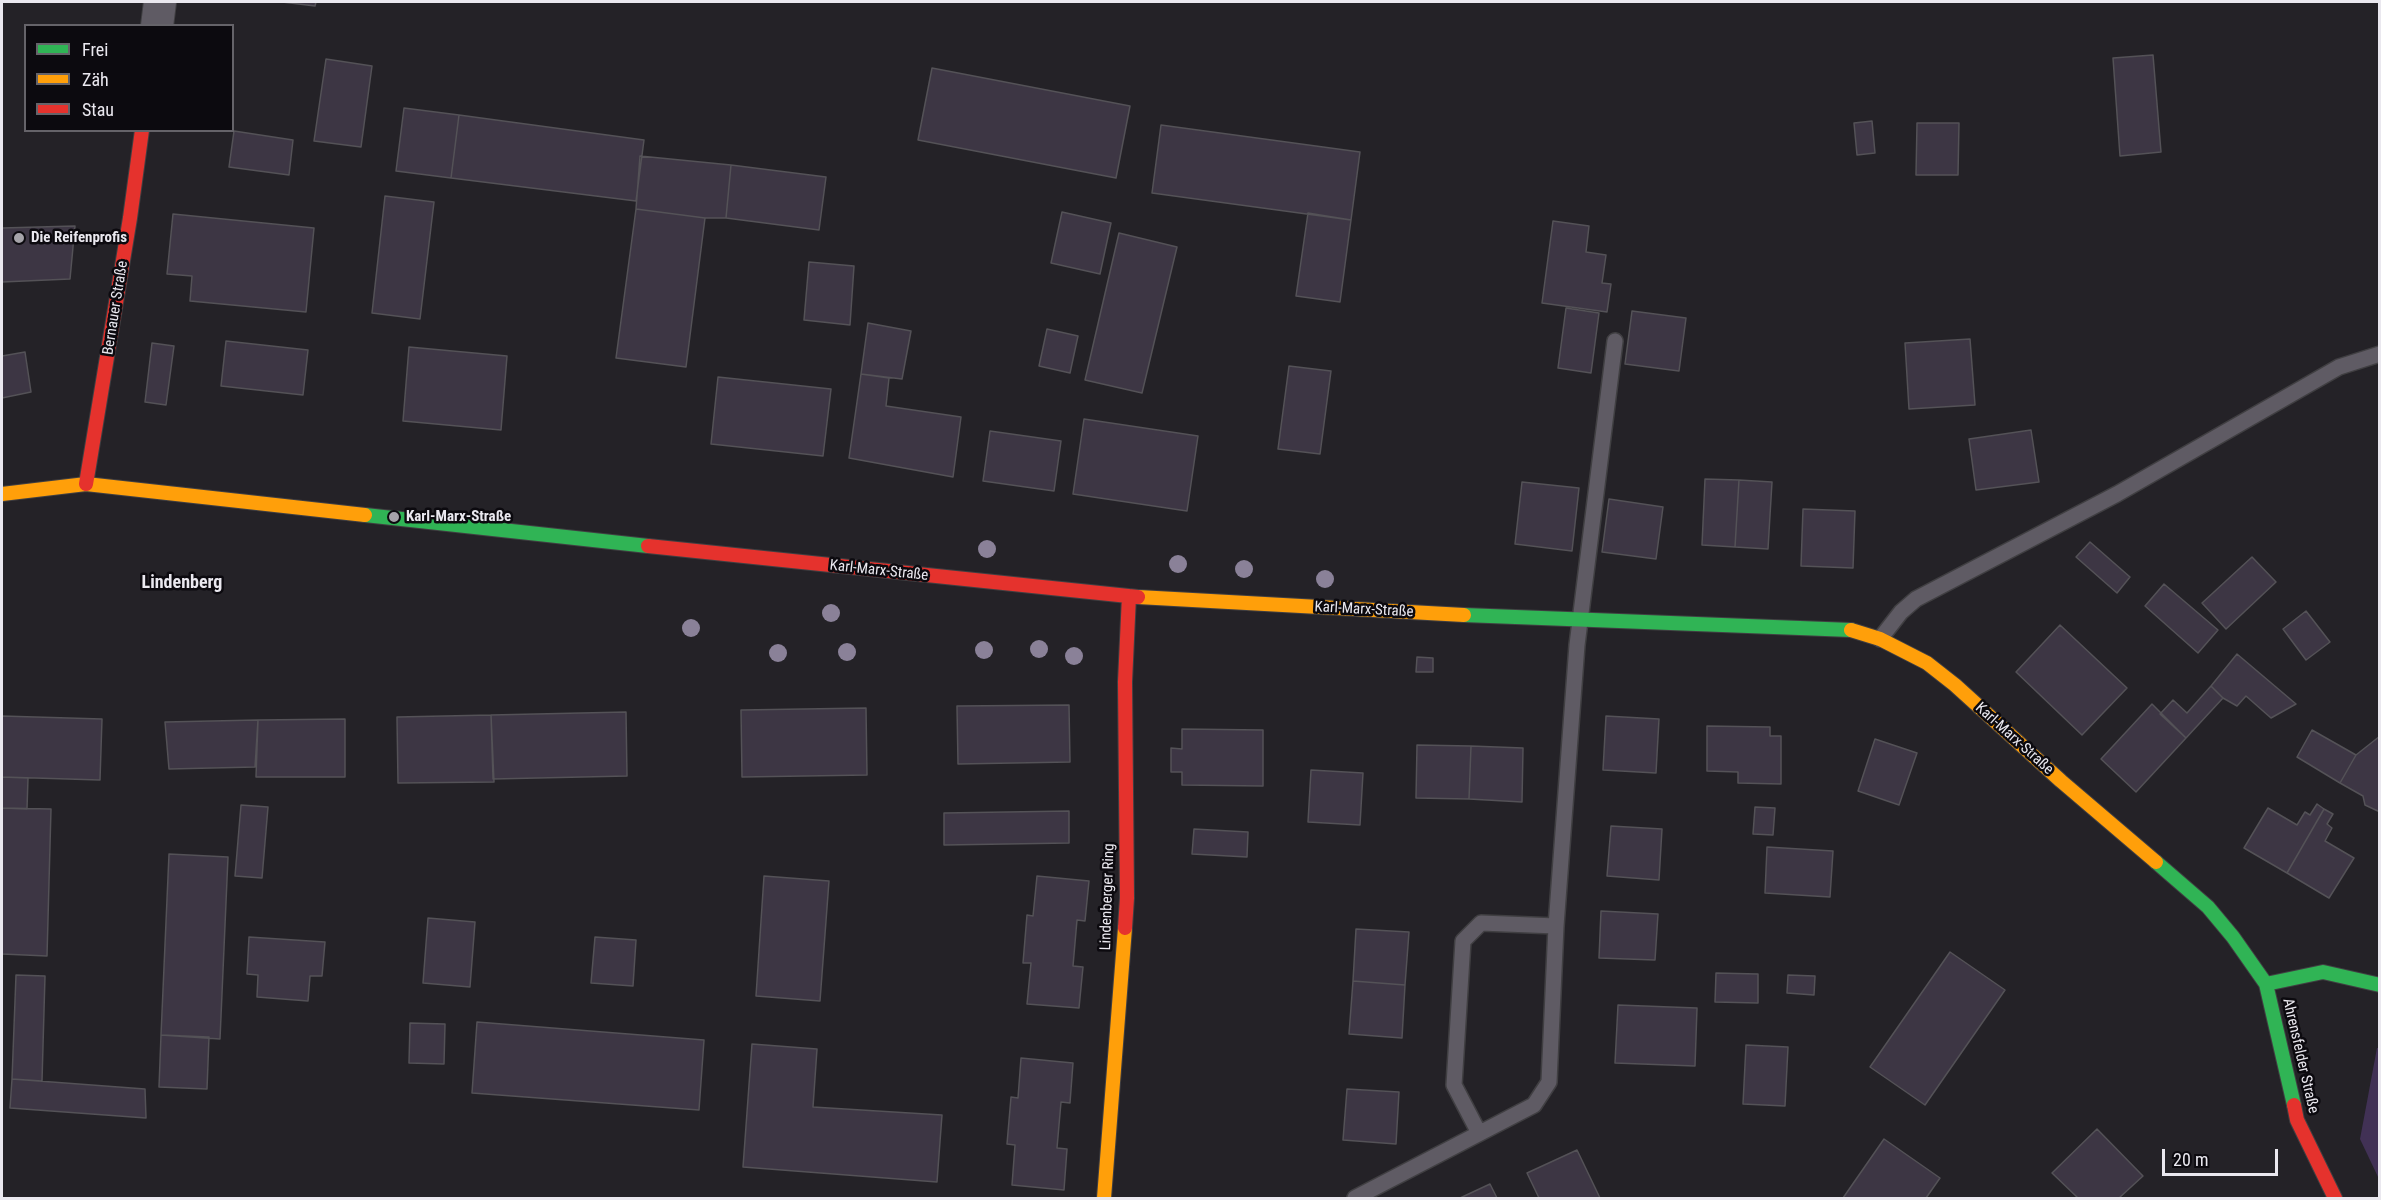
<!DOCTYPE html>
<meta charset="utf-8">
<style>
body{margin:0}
#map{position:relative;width:2381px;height:1200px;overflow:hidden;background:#242227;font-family:"Roboto Condensed",sans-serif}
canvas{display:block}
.frame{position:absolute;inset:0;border:3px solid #eae8ef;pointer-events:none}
.legend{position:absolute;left:24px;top:24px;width:210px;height:108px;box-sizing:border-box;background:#0c0a0f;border:2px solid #656369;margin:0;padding:8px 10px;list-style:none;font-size:18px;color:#eae8ef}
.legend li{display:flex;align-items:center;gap:12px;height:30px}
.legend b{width:30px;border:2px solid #656369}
.scale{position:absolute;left:2162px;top:1149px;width:116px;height:27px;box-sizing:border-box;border:3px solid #eae8ef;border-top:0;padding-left:8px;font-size:18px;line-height:21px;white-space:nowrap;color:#eae8ef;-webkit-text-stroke:4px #0c0a0f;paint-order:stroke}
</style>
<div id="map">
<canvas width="2381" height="1200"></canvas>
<div class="frame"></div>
<ul class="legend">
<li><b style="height:8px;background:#30b455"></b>Frei</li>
<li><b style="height:8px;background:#ff9f0a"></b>Zäh</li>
<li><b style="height:8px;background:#e5322d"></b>Stau</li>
</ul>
<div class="scale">20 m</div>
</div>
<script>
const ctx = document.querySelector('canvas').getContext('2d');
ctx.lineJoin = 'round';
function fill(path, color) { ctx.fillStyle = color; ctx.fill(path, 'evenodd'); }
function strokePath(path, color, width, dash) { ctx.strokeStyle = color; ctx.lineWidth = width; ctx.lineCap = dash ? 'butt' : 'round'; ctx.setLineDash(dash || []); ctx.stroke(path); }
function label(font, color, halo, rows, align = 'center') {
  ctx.font = font + ' "Roboto Condensed",sans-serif'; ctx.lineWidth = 5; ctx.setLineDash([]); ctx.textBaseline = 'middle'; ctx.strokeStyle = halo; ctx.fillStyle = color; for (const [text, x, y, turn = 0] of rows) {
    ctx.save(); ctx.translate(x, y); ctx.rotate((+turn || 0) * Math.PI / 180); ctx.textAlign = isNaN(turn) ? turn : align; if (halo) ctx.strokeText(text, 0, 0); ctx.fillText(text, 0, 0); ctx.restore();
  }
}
const green = new Path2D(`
 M 2377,1048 L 2380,1048 L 2379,1179 L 2360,1139 Z`);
const building = new Path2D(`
 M 282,2 L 316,2 L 315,6 Z
 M 2153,55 L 2161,152 L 2120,156 L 2113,58 Z
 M 326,59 L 372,66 L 361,147 L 314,141 Z
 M 932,68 L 1130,106 L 1116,178 L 918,140 Z
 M 404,108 L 459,115 L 451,178 L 396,171 Z
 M 459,115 L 644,140 L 636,201 L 451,178 Z
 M 1872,121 L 1875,153 L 1857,155 L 1854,123 Z
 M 1917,123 L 1959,123 L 1958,175 L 1916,175 Z
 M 1161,125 L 1360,152 L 1351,220 L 1152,193 Z
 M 234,131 L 293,140 L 289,175 L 229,167 Z
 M 640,156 L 731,165 L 726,218 L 705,218 L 636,209 Z
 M 731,165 L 826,177 L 819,230 L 726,218 Z
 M 385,196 L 434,202 L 420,319 L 372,313 Z
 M 636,209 L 705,218 L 686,367 L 616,358 Z
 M 1062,212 L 1111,223 L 1100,274 L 1051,263 Z
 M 1308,213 L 1351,220 L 1340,302 L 1296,296 Z
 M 173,214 L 314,228 L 306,312 L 190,301 L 192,276 L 167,274 Z
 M 1553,221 L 1589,226 L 1586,252 L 1606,255 L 1602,283 L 1611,284 L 1607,312 L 1542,303 Z
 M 75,226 L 70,279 L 2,282 L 2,228 Z
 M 1119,233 L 1177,247 L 1142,393 L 1085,380 Z
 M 809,262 L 854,266 L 850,325 L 804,320 Z
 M 1566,308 L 1599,313 L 1591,373 L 1558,368 Z
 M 1632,311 L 1686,318 L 1679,371 L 1625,364 Z
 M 868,323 L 911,331 L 902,379 L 861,374 Z
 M 1047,329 L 1078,336 L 1070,373 L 1039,366 Z
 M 1970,339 L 1975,405 L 1909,409 L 1905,343 Z
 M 226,341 L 308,350 L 303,395 L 221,386 Z
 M 152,343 L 174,346 L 166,405 L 145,402 Z
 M 409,347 L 507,356 L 501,430 L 403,421 Z
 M 25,352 L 31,392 L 2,398 L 2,356 Z
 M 1289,366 L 1331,371 L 1320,454 L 1278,449 Z
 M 861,374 L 889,378 L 886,406 L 961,417 L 953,477 L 849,458 Z
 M 718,377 L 831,389 L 823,456 L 711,444 Z
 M 1084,419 L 1198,436 L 1187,511 L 1073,494 Z
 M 2031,430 L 2039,482 L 1976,490 L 1969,439 Z
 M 990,431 L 1061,441 L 1054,491 L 983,481 Z
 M 1705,479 L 1739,480 L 1735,547 L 1702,545 Z
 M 1739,480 L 1772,482 L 1768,549 L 1735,547 Z
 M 1522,482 L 1579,488 L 1572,551 L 1515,544 Z
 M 1609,499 L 1663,507 L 1656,559 L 1602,552 Z
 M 1803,509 L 1855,511 L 1853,568 L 1801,566 Z
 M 2090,542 L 2130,577 L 2117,593 L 2076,557 Z
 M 2252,557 L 2276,582 L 2226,629 L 2202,603 Z
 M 2164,584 L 2218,630 L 2198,653 L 2145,606 Z
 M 2306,611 L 2330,642 L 2306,660 L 2283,629 Z
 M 2060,625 L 2127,688 L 2082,735 L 2016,672 Z
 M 2237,654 L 2296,704 L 2271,718 L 2246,696 L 2237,706 L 2223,698 L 2211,686 Z
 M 1417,657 L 1433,658 L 1433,672 L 1416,672 Z
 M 2211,686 L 2223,698 L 2186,738 L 2160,714 L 2173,700 L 2187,713 Z
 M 2152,704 L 2186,738 L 2136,792 L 2101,759 Z
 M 1069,705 L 1070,762 L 958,764 L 957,706 Z
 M 866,708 L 867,775 L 742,777 L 741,710 Z
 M 626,712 L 627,776 L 493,779 L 491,715 Z
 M 491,715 L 494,782 L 398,783 L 397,717 Z
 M 2,716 L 102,719 L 100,780 L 2,777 Z
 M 1606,716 L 1659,719 L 1656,773 L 1603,770 Z
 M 345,719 L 345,777 L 256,777 L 258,720 Z
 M 258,720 L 255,767 L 169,769 L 165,722 Z
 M 1707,726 L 1770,727 L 1770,736 L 1781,736 L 1781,784 L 1738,783 L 1738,772 L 1707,771 Z
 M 1182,729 L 1263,730 L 1263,786 L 1182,785 L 1182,772 L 1171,772 L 1171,748 L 1182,749 Z
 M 2312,730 L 2356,755 L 2340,783 L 2297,757 Z
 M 2380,736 L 2380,812 L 2365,805 L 2363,796 L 2340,783 L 2356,755 Z
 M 1875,739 L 1917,753 L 1899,805 L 1858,791 Z
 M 1417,745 L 1471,746 L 1469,799 L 1416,798 Z
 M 1471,746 L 1523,748 L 1522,802 L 1469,799 Z
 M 1311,770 L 1363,773 L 1360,825 L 1308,822 Z
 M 2,777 L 28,778 L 27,809 L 2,808 Z
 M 2317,804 L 2324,809 L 2287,873 L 2244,848 L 2268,808 L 2297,825 L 2305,812 L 2310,815 Z
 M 241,805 L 268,807 L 262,878 L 235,876 Z
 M 1755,807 L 1775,808 L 1773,835 L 1753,834 Z
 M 2,808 L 51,809 L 47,956 L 2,954 Z
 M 2324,809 L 2333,814 L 2327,824 L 2332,828 L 2325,841 L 2354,858 L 2329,898 L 2287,873 Z
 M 1069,811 L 1069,843 L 944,845 L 944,813 Z
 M 1611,826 L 1662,829 L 1659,880 L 1607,876 Z
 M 1194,829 L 1248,832 L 1247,857 L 1192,854 Z
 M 1767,847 L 1833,851 L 1830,897 L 1765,893 Z
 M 169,854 L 228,857 L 220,1039 L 161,1035 Z
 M 764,876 L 829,881 L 820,1001 L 756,996 Z
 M 1037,876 L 1089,881 L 1085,921 L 1077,920 L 1073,966 L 1083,967 L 1079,1008 L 1027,1004 L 1031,963 L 1023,963 L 1027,915 L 1033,916 Z
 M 1601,911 L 1658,914 L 1655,960 L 1599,958 Z
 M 428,918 L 475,922 L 470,987 L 423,983 Z
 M 1356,929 L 1409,932 L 1405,985 L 1353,981 Z
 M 249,937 L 325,942 L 322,976 L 310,976 L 308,1001 L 257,997 L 258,975 L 247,974 Z
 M 595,937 L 636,940 L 633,986 L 591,983 Z
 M 1950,952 L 2005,990 L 1925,1105 L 1870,1067 Z
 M 1716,973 L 1758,974 L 1758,1003 L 1715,1002 Z
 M 16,975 L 45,976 L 42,1081 L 12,1079 Z
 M 1788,975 L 1815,976 L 1814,995 L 1787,993 Z
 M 1353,981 L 1405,985 L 1402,1038 L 1349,1034 Z
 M 1618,1005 L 1697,1008 L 1695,1066 L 1615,1063 Z
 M 477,1022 L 704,1040 L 699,1110 L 472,1093 Z
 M 410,1023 L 445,1024 L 444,1064 L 409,1063 Z
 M 161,1035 L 209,1037 L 207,1089 L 159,1087 Z
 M 752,1044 L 817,1049 L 813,1107 L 942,1115 L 937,1182 L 743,1167 Z
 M 1746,1045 L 1788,1047 L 1785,1106 L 1743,1104 Z
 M 1021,1058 L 1073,1063 L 1070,1103 L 1061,1102 L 1057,1148 L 1067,1149 L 1064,1190 L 1012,1185 L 1015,1145 L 1007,1144 L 1011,1097 L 1018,1098 Z
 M 12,1079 L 145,1089 L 146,1118 L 10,1108 Z
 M 1347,1089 L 1399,1092 L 1396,1144 L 1343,1140 Z
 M 2097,1129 L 2143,1176 L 2119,1198 L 2078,1198 L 2052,1173 Z
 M 1884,1139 L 1940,1178 L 1926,1198 L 1843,1198 Z
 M 1577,1150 L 1600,1198 L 1539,1198 L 1527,1173 Z
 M 1490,1184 L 1497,1198 L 1460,1198 Z`);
const lane = new Path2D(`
 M 1880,639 L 1901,612 L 1916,599 L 2117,494 L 2339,367 L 2380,354
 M 1479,1133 L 1454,1085 L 1463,941 L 1481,923 L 1556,926
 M 1355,1198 L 1534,1105 L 1549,1082 L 1556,926 L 1577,645 L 1615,341`);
const street = new Path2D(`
 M 157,26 L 160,2`);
const fast = new Path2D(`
 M 365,515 L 648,546
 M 1464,615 L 1851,630
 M 2156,862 L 2208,907 L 2233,937 L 2266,984 L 2294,1105
 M 2266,984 L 2323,972 L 2380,985`);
const slow = new Path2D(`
 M 2,494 L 86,484 L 365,515
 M 1138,597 L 1464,615
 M 1851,630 L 1880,639 L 1927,663 L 1955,685 L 2061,781 L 2156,862
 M 1104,1198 L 1125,928`);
const jam = new Path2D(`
 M 86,484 L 130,218 L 142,130
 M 648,546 L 1138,597
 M 1125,928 L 1127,898 L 1125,682 L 1129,596
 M 2294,1105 L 2297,1120 L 2335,1198`);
const trees = [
 [987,549],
 [1178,564],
 [1244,569],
 [1325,579],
 [831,613],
 [691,628],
 [1039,649],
 [984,650],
 [847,652],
 [778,653],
 [1074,656]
];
const markers = [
 [19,238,6,"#a5a3a9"],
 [394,517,6,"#a5a3a9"]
];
const poiNames = [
 ["Die Reifenprofis",31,238],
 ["Karl-Marx-Straße",406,517]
];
const streetNames = [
 ["Bernauer Straße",116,308,-81],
 ["Karl-Marx-Straße",879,571,6],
 ["Karl-Marx-Straße",1364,610,3],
 ["Karl-Marx-Straße",2014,739,42],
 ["Lindenberger Ring",1108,897,-88],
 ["Ahrensfelder Straße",2300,1056,77]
];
const quarterNames = [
 ["Lindenberg",182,583]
];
fill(green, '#413155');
fill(building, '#3d3644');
strokePath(building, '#545257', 1.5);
strokePath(lane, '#403f42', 18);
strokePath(street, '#403f42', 34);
strokePath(fast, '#403f42', 16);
strokePath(slow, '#403f42', 16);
strokePath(jam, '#403f42', 16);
strokePath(lane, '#5f5b64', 15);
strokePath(street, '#5f5b64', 32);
strokePath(fast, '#30b455', 14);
strokePath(slow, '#ff9f0a', 14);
strokePath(jam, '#e5322d', 14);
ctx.fillStyle = '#8a8198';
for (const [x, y] of trees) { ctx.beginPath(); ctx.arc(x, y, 9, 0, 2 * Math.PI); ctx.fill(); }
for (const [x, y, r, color] of markers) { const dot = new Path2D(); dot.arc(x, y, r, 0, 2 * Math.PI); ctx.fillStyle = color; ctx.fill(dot); strokePath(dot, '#0c0a0f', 2); }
label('bold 15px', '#eae8ef', '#0c0a0f', poiNames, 'left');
label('15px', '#eae8ef', '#0c0a0f', streetNames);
label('bold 18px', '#eae8ef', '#0c0a0f', quarterNames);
</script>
